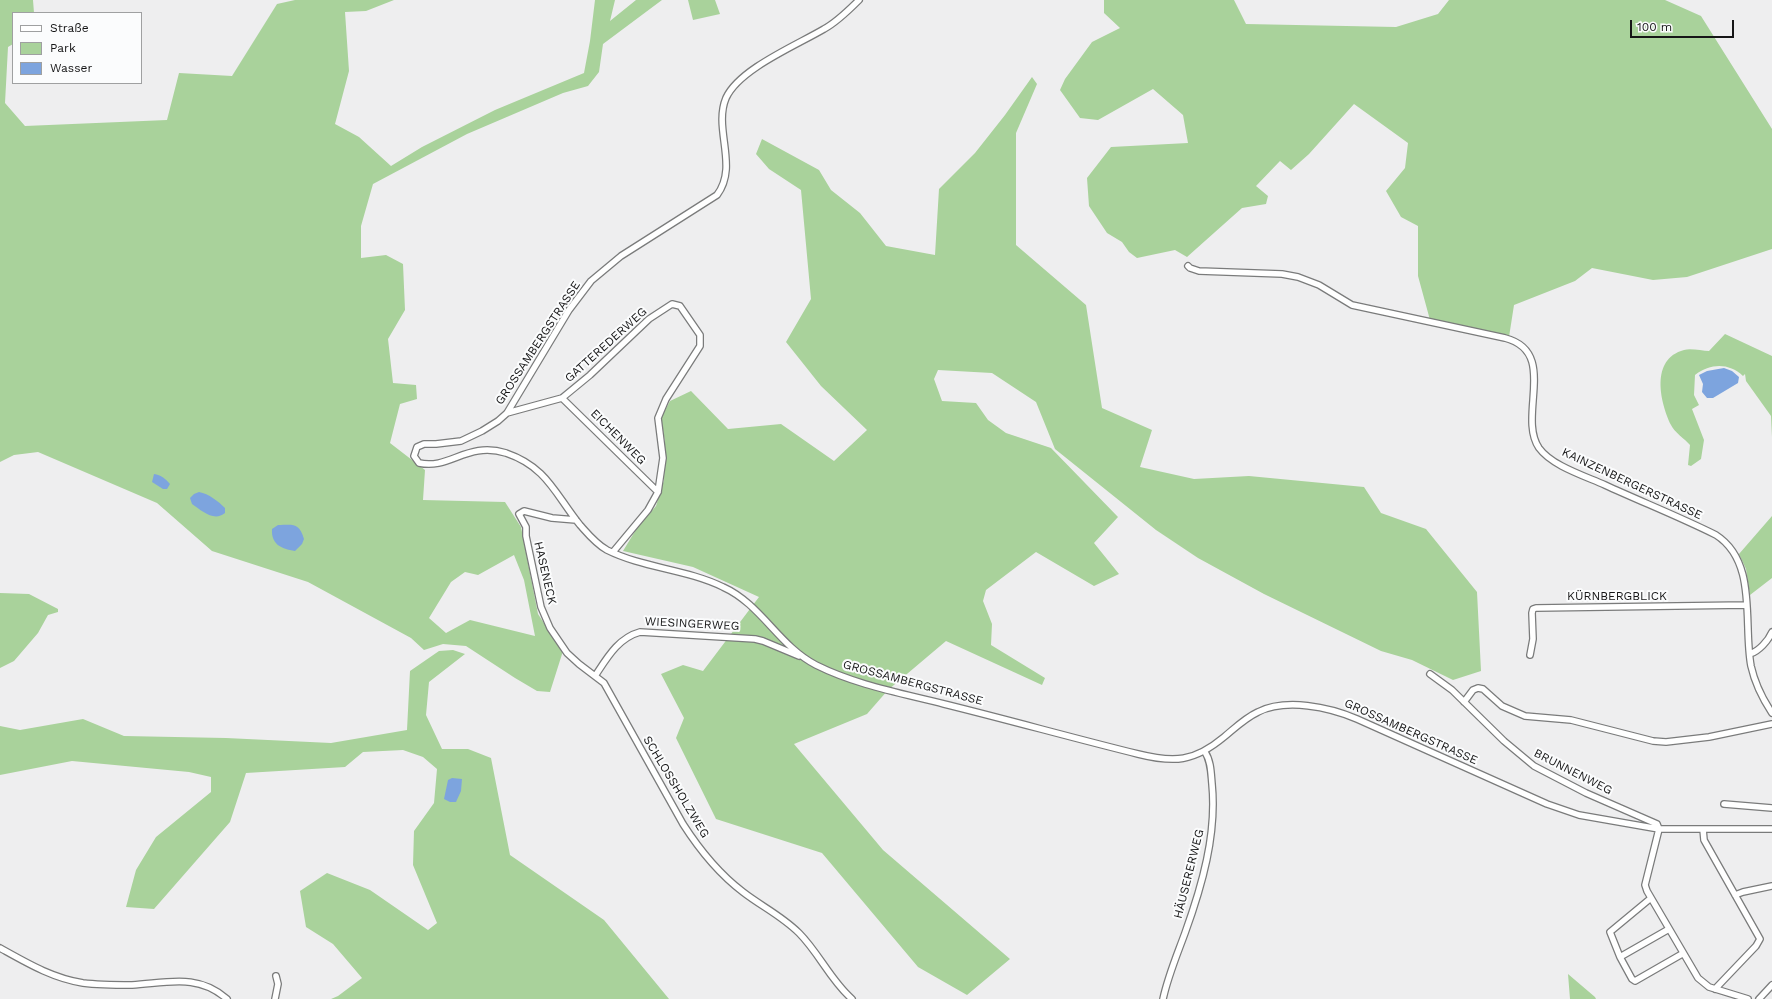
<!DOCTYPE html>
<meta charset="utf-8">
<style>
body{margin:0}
#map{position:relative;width:1772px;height:999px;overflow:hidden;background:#eeeeef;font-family:"Work Sans",sans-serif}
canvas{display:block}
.legend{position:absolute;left:12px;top:12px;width:130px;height:72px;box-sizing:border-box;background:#fbfcfd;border:1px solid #9fa0a1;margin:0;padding:5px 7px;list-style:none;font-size:12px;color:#161617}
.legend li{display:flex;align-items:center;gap:8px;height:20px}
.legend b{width:20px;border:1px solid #9fa0a1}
.scale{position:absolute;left:1630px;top:20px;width:104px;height:18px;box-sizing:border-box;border:2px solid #161617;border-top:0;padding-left:5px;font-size:12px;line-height:14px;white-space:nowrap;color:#161617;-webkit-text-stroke:3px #fbfcfd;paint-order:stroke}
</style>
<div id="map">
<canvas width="1772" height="999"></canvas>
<ul class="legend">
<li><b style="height:5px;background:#fff"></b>Straße</li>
<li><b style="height:11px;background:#a9d29b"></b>Park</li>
<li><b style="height:11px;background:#7da4de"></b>Wasser</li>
</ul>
<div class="scale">100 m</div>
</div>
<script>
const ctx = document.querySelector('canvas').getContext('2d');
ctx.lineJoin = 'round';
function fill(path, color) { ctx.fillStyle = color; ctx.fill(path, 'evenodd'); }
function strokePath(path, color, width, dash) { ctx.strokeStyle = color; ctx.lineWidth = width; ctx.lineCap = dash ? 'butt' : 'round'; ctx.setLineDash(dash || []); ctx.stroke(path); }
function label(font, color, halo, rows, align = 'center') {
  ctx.font = font + ' "Work Sans",sans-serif'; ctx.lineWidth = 4; ctx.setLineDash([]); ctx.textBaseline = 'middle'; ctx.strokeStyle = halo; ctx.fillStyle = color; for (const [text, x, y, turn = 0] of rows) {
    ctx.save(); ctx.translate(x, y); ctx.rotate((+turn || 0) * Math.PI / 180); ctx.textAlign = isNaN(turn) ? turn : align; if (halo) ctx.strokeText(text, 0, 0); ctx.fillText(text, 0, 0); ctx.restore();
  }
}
const green = new Path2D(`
 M 0,0 L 33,0 L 34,13 L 13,13 L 13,44 L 8,47 L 5,103 L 25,126 L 167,120 L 179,73 L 232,76 L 277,4 L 295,0 L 394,0 L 366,11 L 345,12 L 349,71 L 335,124 L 359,137 L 391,166 L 422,147 L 495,110 L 584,73 L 590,41 L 595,0 L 615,0 L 610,21 L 636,0 L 662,0 L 603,44 L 599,72 L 588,86 L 563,93 L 467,134 L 373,184 L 361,226 L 361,258 L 386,255 L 403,264 L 405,310 L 388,339 L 393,383 L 416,385 L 417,399 L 400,404 L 390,443 L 425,470 L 423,500 L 505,502 L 521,527 L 538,614 L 555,640 L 563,651 L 550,692 L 537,691 L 515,678 L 466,646 L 443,644 L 424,650 L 411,638 L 308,582 L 212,551 L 157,503 L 38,452 L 14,455 L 0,462 ZM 514,555 L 524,580 L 535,636 L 470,620 L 446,633 L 429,618 L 451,582 L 465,572 L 478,575 Z
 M 688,0 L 715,0 L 720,14 L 693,20 Z
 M 1104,0 L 1234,0 L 1246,24 L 1396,27 L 1438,14 L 1449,0 L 1665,0 L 1701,16 L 1772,129 L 1772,249 L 1687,277 L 1653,280 L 1592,268 L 1575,281 L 1514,305 L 1509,337 L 1430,320 L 1418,276 L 1418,226 L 1401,217 L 1386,191 L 1405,168 L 1408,143 L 1354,104 L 1309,154 L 1291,170 L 1280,161 L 1256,186 L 1268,196 L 1266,204 L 1242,208 L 1187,257 L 1175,250 L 1137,258 L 1129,252 L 1122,242 L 1107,233 L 1089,206 L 1087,178 L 1111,147 L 1188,143 L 1183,115 L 1153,89 L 1098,120 L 1080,118 L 1060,90 L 1065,79 L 1092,42 L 1120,28 L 1104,13 Z
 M 1032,77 L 1037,84 L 1016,133 L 1016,245 L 1086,305 L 1102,408 L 1152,430 L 1140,467 L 1194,479 L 1249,476 L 1364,487 L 1381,513 L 1426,529 L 1477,592 L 1481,671 L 1453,680 L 1412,660 L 1381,651 L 1264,594 L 1198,558 L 1156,530 L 1055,449 L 1036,402 L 992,373 L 938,370 L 934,379 L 942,401 L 976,403 L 988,420 L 1006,433 L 1051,448 L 1118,517 L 1094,543 L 1119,574 L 1094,586 L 1036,552 L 986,590 L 983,601 L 992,624 L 991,645 L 1045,678 L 1042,685 L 946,641 L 888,690 L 867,714 L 794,744 L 883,850 L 1010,959 L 967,995 L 918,967 L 822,853 L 716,819 L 676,738 L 684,718 L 661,674 L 683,665 L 703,671 L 759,597 L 693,567 L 623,551 L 637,528 L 656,506 L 664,480 L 665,442 L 661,418 L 670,401 L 691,391 L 728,429 L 781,424 L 834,461 L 867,430 L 821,386 L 786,342 L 811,299 L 801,190 L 769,169 L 756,154 L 762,139 L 819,170 L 831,190 L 860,213 L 886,246 L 935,255 L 939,189 L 975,153 L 1005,115 Z
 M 1725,334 L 1772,356 L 1772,437 L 1771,416 L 1746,381 L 1745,374 L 1743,376 C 1729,363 1711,363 1695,375 L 1694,395 L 1699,405 L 1692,409 L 1704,440 L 1701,459 L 1691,466 L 1688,465 L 1690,445 C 1685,439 1674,432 1671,425 C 1660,402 1650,359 1684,350 C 1691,348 1702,351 1709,351 Z
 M 1772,516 L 1772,578 L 1750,595 L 1746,569 L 1739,554 Z
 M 0,593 L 29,594 L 58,609 L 58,612 L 48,615 L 38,633 L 14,661 L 0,668 Z
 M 453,650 L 465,654 L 429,682 L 426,715 L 442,749 L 468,749 L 491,758 L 510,855 L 604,920 L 669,999 L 331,999 L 338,996 L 362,978 L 333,944 L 306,927 L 300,891 L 327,873 L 370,890 L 428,930 L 437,923 L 413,865 L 414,831 L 434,803 L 437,769 L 423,757 L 403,750 L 363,752 L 345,767 L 246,773 L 230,822 L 154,909 L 126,907 L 136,870 L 156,837 L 211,792 L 211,777 L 189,772 L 72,761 L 0,775 L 0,726 L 20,730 L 83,719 L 124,736 L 226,738 L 331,743 L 407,730 L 410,671 L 439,651 Z
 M 1568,974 L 1595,997 L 1596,999 L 1570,999 Z`);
const water = new Path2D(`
 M 1724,368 L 1732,371 L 1739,377 L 1738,383 L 1713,398 L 1707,398 L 1702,392 L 1703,384 L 1699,375 L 1707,371 Z
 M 154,474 C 161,475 166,479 170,484 L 167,489 L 163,489 L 152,482 Z
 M 199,492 C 209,494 218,501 225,508 L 225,513 C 214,522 202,511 192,504 L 190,498 L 194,494 Z
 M 278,525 C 293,525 299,522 304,539 L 302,544 L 295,551 C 281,549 271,544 272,529 Z
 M 452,778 L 462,779 L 461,791 L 456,802 L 450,802 L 444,799 L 448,780 Z`);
const street = new Path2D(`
 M 859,0 C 849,10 837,22 824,29 C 797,45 739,69 726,98 C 713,129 739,166 717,195 L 621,256 L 591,281 L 569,310 L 507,413 L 498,421 L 482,431 L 461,441 L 436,444 L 424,444 L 417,447 L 414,456 L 419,463 C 450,470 467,441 506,453 C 547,467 555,494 580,525 C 588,534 596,544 607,550 C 643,568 686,569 723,587 C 761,604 779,646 816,665 C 856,685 901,693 944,704 C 1009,720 1073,738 1138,754 C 1174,763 1194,762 1224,737 C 1235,728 1245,718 1258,712 C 1286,698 1329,707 1357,719 L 1547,804 L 1579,815 L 1659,829 L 1772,829
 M 1188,266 L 1190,268 L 1199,271 L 1282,274 L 1298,277 L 1319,285 L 1352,305 L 1505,338 C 1559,352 1517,416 1539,448 C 1552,466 1585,476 1605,485 C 1642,502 1680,517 1716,535 C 1758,562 1743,624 1751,666 C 1755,684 1762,698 1772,713
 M 562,398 L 658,492
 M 507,413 L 562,398 L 590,375 L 649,319 L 672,304 L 680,306 L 700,335 L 700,346 L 666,399 L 658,418 L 663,458 L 658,492 L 648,510 L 613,552
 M 576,520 L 552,518 L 524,511 L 519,514 L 526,527 L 526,536 L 541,607 L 550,628 L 567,653 L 579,664 L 604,683 L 683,824 C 699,849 718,873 743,892 C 761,906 782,916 799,933 C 819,953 831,981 852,999
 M 1750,654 C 1759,651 1768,641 1772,632
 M 1530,655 L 1533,639 L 1532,613 L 1533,609 L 1536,608 L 1746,605
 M 1430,674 L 1452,690 L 1504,741 L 1534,766 L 1586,793 L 1657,824 L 1659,829 L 1645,885 L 1647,891 L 1698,978 L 1709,987 L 1748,999
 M 595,676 C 607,658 618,638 640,632 L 755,639 L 763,641 L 799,656
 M 1464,702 L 1473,690 L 1478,688 L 1483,689 L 1502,706 L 1525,716 L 1571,720 L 1653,741 L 1666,742 L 1709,737 L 1772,724
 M 1724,804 L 1772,808
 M 1703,829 L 1704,840 L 1760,939 L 1756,946 L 1715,989
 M 1735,895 L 1743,892 L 1772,886
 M 1651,898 L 1610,932 L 1620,957 L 1632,979 L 1635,981 L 1682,954
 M 0,948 C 27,963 52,978 83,983 C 99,985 116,985 132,985 C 167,983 198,973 227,999
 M 1620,957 L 1669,929
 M 275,999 L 278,984 L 276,976
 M 1163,999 C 1168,976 1177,955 1185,933 C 1202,886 1217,834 1212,784 C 1211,773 1211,761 1205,752
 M 1759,999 L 1772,985`);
const streetNames = [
 ["GROSSAMBERGSTRASSE",538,343,-57],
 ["GATTEREDERWEG",606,345,-42],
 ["EICHENWEG",618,437,45],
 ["KAINZENBERGERSTRASSE",1632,484,25],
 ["HASENECK",545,573,77],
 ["KÜRNBERGBLICK",1617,596],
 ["WIESINGERWEG",692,624,3],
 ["GROSSAMBERGSTRASSE",913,683,15],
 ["GROSSAMBERGSTRASSE",1411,732,24],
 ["BRUNNENWEG",1573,772,27],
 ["SCHLOSSHOLZWEG",676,787,59],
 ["HÄUSERERWEG",1189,874,-76]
];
fill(green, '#a9d29b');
fill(water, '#7da4de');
strokePath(street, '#7a7b7b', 8);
strokePath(street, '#fff', 5.5);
label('12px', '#161617', '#fbfcfd', streetNames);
</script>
